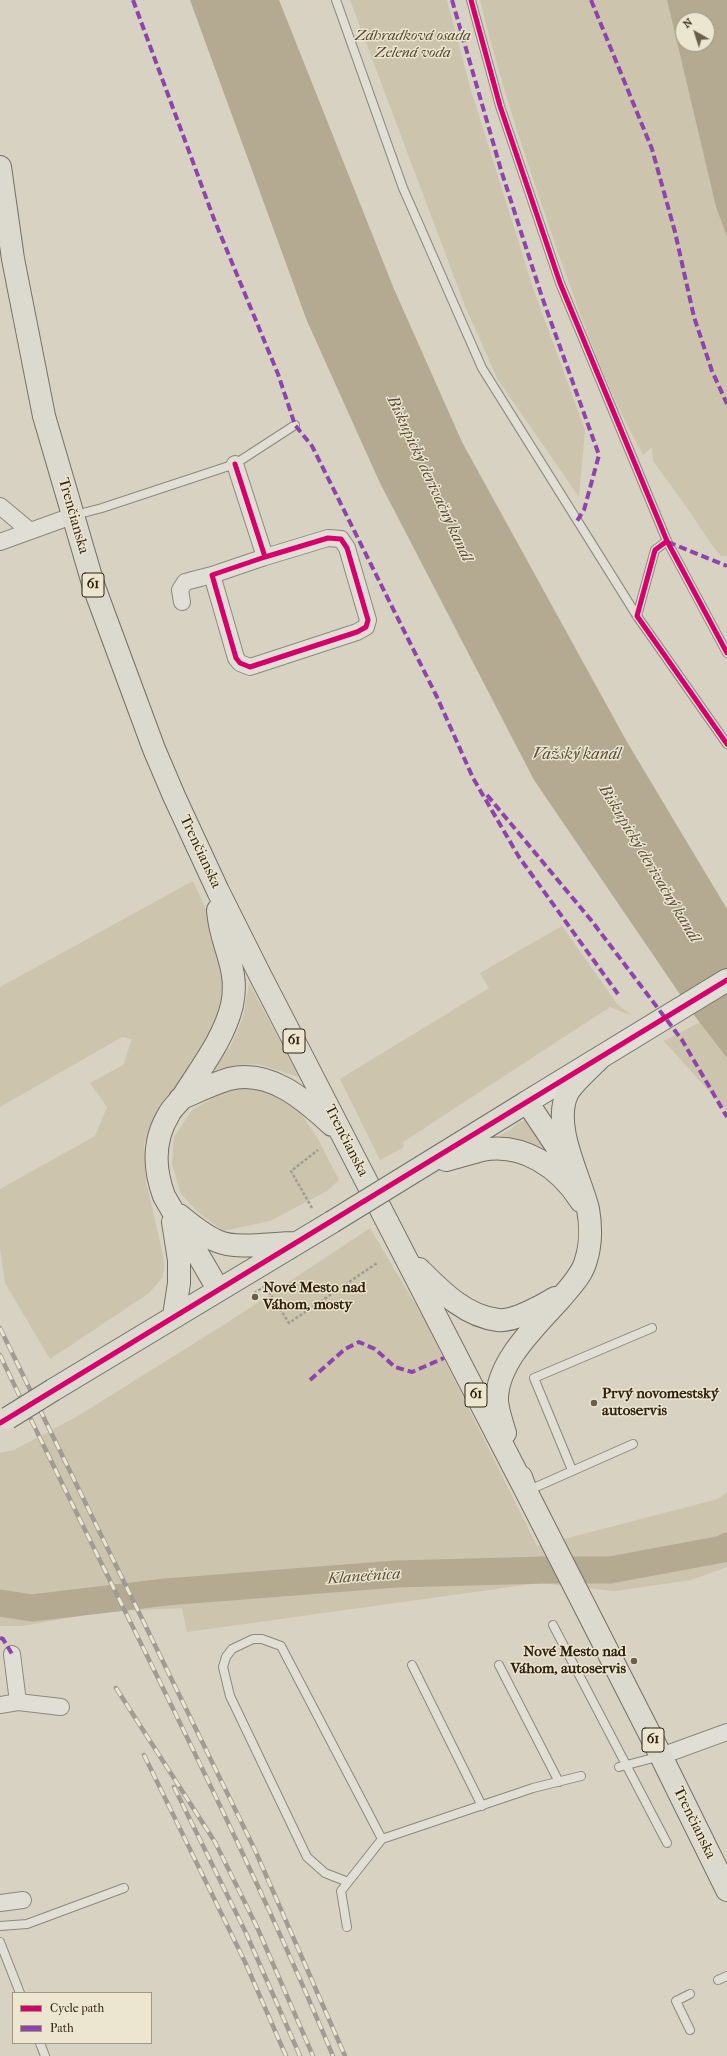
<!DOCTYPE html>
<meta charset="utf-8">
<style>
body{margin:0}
#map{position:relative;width:727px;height:2056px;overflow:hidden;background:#d7d2c1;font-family:"IM FELL French Canon",serif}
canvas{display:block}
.legend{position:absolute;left:12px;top:1992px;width:140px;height:52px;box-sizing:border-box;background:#ece6d0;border:1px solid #a09782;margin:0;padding:5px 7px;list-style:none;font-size:12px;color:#2f200c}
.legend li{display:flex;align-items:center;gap:8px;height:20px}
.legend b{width:20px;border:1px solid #a09782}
.north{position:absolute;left:675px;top:12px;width:40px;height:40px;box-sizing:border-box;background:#ece6d0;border:1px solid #a09782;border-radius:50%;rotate:321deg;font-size:11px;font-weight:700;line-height:16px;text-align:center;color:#2f200c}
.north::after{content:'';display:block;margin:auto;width:14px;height:18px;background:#6a5e4b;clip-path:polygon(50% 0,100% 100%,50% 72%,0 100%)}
</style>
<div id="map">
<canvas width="727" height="2056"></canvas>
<ul class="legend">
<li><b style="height:5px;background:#d6006c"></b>Cycle path</li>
<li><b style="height:5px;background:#8e44ad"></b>Path</li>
</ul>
<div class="north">N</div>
</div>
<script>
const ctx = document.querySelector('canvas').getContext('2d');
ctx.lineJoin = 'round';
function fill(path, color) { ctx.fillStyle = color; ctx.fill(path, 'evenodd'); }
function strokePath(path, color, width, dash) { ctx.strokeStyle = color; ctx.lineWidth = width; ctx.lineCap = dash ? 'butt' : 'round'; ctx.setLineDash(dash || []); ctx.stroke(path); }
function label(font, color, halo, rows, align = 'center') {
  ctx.font = font + ' "IM FELL French Canon",serif'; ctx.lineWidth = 3; ctx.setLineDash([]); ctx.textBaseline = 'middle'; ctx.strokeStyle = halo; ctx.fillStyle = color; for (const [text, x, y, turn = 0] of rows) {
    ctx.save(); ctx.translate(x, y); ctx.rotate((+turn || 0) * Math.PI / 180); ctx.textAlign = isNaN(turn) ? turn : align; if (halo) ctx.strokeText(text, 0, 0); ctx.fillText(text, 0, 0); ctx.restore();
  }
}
const green = new Path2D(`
 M 350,0 L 447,0 L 470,87 L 533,288 L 585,430 L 579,497 L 498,380 L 465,306 Z
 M 480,0 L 667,0 L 716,207 L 727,237 L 727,556 L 721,556 L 712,545 L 683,502 L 653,461 L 652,447 L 643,455 C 606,388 580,315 555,243 C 527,163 500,82 480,0 Z
 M 193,881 L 221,942 L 226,1013 L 159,1113 L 144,1144 L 146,1181 L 163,1255 L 164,1268 L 162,1278 L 149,1293 L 50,1359 L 5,1283 L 0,1248 L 0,1189 L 95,1136 L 107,1107 L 90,1083 L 123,1065 L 132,1039 L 122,1037 L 0,1107 L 0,987 Z
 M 562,926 L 617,1004 L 633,1016 L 610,1007 L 403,1142 L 404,1147 L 380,1160 L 340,1079 L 489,988 L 480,973 Z
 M 249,983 L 299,1077 L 258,1064 L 236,1065 L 214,1070 L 231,1045 L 243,1018 Z
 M 700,1022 L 727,1058 L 727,1111 L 664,1041 Z
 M 231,1088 L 266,1090 L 298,1109 L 317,1137 L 339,1180 L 327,1191 L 270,1221 L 223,1231 L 199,1213 L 181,1194 L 172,1164 L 174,1137 L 192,1110 Z
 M 524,1120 L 527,1121 L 547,1151 L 532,1143 L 500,1136 Z
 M 370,1228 L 424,1319 L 537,1546 L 718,1499 L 727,1492 L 727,1567 L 691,1580 L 615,1591 L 539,1583 L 187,1632 L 182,1608 L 101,1612 L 23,1626 L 0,1626 L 0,1453 L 14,1450 L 78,1416 L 230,1321 Z`);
const water = new Path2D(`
 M 190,0 L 279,0 L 394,289 L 462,442 L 627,742 L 727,909 L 727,1058 L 694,1015 L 534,780 L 379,481 L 307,321 Z
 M 667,0 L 727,0 L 727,237 L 716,207 ZM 683,20 L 707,20 L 707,44 L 683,44 Z`);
const river = new Path2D(`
 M 0,1603 L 32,1608 L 166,1592 L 396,1574 L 544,1570 L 610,1570 L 723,1549 L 727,1546`);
const path = new Path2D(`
 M 312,1208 L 291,1171 L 318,1150
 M 255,1297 L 253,1294 L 265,1286 L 289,1323 L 377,1263`);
const service = new Path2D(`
 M 336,0 L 403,188 L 482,368 L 637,616 L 727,744
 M 471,0 L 500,106 L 560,283 L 667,541 L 727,653
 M 75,515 L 102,508 L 235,464 L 295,425
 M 637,616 L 655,550 L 667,541
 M 572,1470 L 534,1378 L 652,1328
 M 527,1491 L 633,1444
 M 553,1625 L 667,1843
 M 412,1665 L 482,1806
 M 499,1665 L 559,1782
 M 619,1767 L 661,1756
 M 348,1882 L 325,1873 L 307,1857 L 230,1696 L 223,1667 L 226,1657 L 232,1649 L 253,1639 L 262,1639 L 281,1646 L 382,1839 L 533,1788 L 581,1776
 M 0,1926 L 27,1924 L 124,1888
 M 347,1927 L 341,1891 L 382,1839
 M 0,1942 L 20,1993
 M 718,1980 L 727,1976
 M 690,1994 L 676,2001 L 690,2030
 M 40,2043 L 45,2056`);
const minor = new Path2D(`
 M 235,464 L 265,557 L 328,538 L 341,539 L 347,548 L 368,620 L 366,627 L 357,632 L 250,667 L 240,663 L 236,658 L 212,575 L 265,557
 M 0,506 L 30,531
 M 0,542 L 72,516
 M 182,602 L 180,590 L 185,582 L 212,575
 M 18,1702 L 61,1707
 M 0,1705 L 18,1702 L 12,1654
 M 661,1756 L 727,1732
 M 0,1903 L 23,1900`);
const secondary = new Path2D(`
 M 527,1102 L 727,980`);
const primary = new Path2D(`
 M 0,167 L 13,259 L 44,416 L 94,587 L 154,749 L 174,796 L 218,891 L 259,973 L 526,1491
 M 218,910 C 220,945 240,967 232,1005 C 224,1039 200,1069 182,1098 C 178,1103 172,1108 169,1114 C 153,1140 154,1169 164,1196 L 218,1289
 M 180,1099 C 196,1092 212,1084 229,1079 C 270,1069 305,1100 332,1125
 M 446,1160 C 458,1157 470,1153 482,1150 C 523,1142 560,1168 581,1201
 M 423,1166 L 527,1102 L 567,1162
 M 179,1215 C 191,1225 203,1235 217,1241 C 237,1250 272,1243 294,1243
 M 173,1222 L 179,1260 L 179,1283 L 174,1316
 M 419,1269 C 441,1291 465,1316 498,1320 C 513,1322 542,1306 555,1298
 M 53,1390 L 332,1222
 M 505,1433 C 502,1423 498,1412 497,1401 C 496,1362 537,1325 561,1298 C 570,1287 583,1274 586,1260 C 591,1245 591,1225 588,1209 C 580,1176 551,1125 568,1092 C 574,1082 590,1068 599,1059
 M 521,1477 L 526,1491 L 661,1756 L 727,1890`);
const rail = new Path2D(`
 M 0,1328 L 255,1850 L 345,2056
 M 0,1355 C 111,1589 233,1817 333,2056
 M 116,1688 L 215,1842 L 257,1927 L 313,2056
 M 144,1755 L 245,1962 L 286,2056
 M 174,1787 L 246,1933 L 300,2056`);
const primaryBridge = new Path2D(`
 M 332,1222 L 423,1166
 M 8,1418 L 53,1390`);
const quiet = new Path2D(`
 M 133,0 L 214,219 L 278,374 L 295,425 L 312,446 L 437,697 L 473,778 L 519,857 L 618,994
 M 452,0 L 501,170 L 542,297 L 599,455 L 584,510 L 577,521
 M 591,0 L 652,149 L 675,232 L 694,317 L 712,371 L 727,404
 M 668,542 L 727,566
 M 487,795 L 591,920 L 682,1040 L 727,1117
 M 310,1380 L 345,1349 L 359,1342 L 375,1349 L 395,1367 L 412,1372 L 444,1358
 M 0,1638 L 3,1639 L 12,1654`);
const cycleway = new Path2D(`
 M 471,0 L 500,106 L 560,283 L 667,541 L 727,653
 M 235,464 L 265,557 L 328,538 L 341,539 L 347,548 L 368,620 L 366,627 L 357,632 L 250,667 L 240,663 L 236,658 L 212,575 L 265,557
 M 667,541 L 655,550 L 637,616 L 727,744
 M 0,1423 L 727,980`);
const markers = [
 [255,1297,4,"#6a5e4b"],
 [594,1403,4,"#6a5e4b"],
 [634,1661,4,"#6a5e4b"]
];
const shields = [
 [93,585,22],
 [294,1041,22],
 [476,1395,22],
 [653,1740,22]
];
const shieldNames = [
 ["61",93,585],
 ["61",294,1041],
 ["61",476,1395],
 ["61",653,1740]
];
const parkNames = [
 ["Záhradková osada",413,36],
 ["Zelená voda",413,53]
];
const streetNames = [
 ["Trenčianska",73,516,74],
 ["Trenčianska",200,852,65],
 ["Trenčianska",346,1141,63],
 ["Trenčianska",694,1823,64]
];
const poiNames = [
 ["Nové Mesto nad",263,1288],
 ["Váhom, mosty",263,1305],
 ["Prvý novomestský",602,1394],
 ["autoservis",602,1411],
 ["Nové Mesto nad",626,1652,"right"],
 ["Váhom, autoservis",626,1669,"right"]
];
const waterNames = [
 ["Biskupický derivačný kanál",429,479,65],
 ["Važský kanál",577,755],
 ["Biskupický derivačný kanál",649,864,59],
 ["Klanečnica",364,1577,-4]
];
fill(green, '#ccc4ac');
fill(water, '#b3aa91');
strokePath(river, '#b3aa91', 27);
strokePath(service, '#8d887c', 10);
strokePath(minor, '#8d887c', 18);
strokePath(secondary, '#756f64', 24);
strokePath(primary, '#756f64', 24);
strokePath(path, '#a09c94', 2.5, [3, 2]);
strokePath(service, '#e1dfd5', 8);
strokePath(minor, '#e1dfd5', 16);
strokePath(secondary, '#e1dfd5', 22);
strokePath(primary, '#dcd9cf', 22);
strokePath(rail, '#a09c94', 4.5);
strokePath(rail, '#ece6d0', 3, [9]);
strokePath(primaryBridge, '#756f64', 24, []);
strokePath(primaryBridge, '#dcd9cf', 22);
strokePath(quiet, '#8e44ad', 4, [8, 4]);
strokePath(cycleway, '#d6006c', 5);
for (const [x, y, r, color] of markers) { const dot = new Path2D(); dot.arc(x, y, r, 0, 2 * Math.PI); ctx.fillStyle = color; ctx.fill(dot); strokePath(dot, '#ece6d0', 1.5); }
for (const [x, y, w] of shields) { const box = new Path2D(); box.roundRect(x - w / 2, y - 12, w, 24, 3); ctx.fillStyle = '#ece6d0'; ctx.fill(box); strokePath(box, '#2f200c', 1); }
label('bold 14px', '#2f200c', null, shieldNames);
label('italic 15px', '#544630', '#ece6d0', parkNames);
label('15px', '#2f200c', '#ece6d0', streetNames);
label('bold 15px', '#2f200c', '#ece6d0', poiNames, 'left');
label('italic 16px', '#584a34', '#ece6d0', waterNames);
</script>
